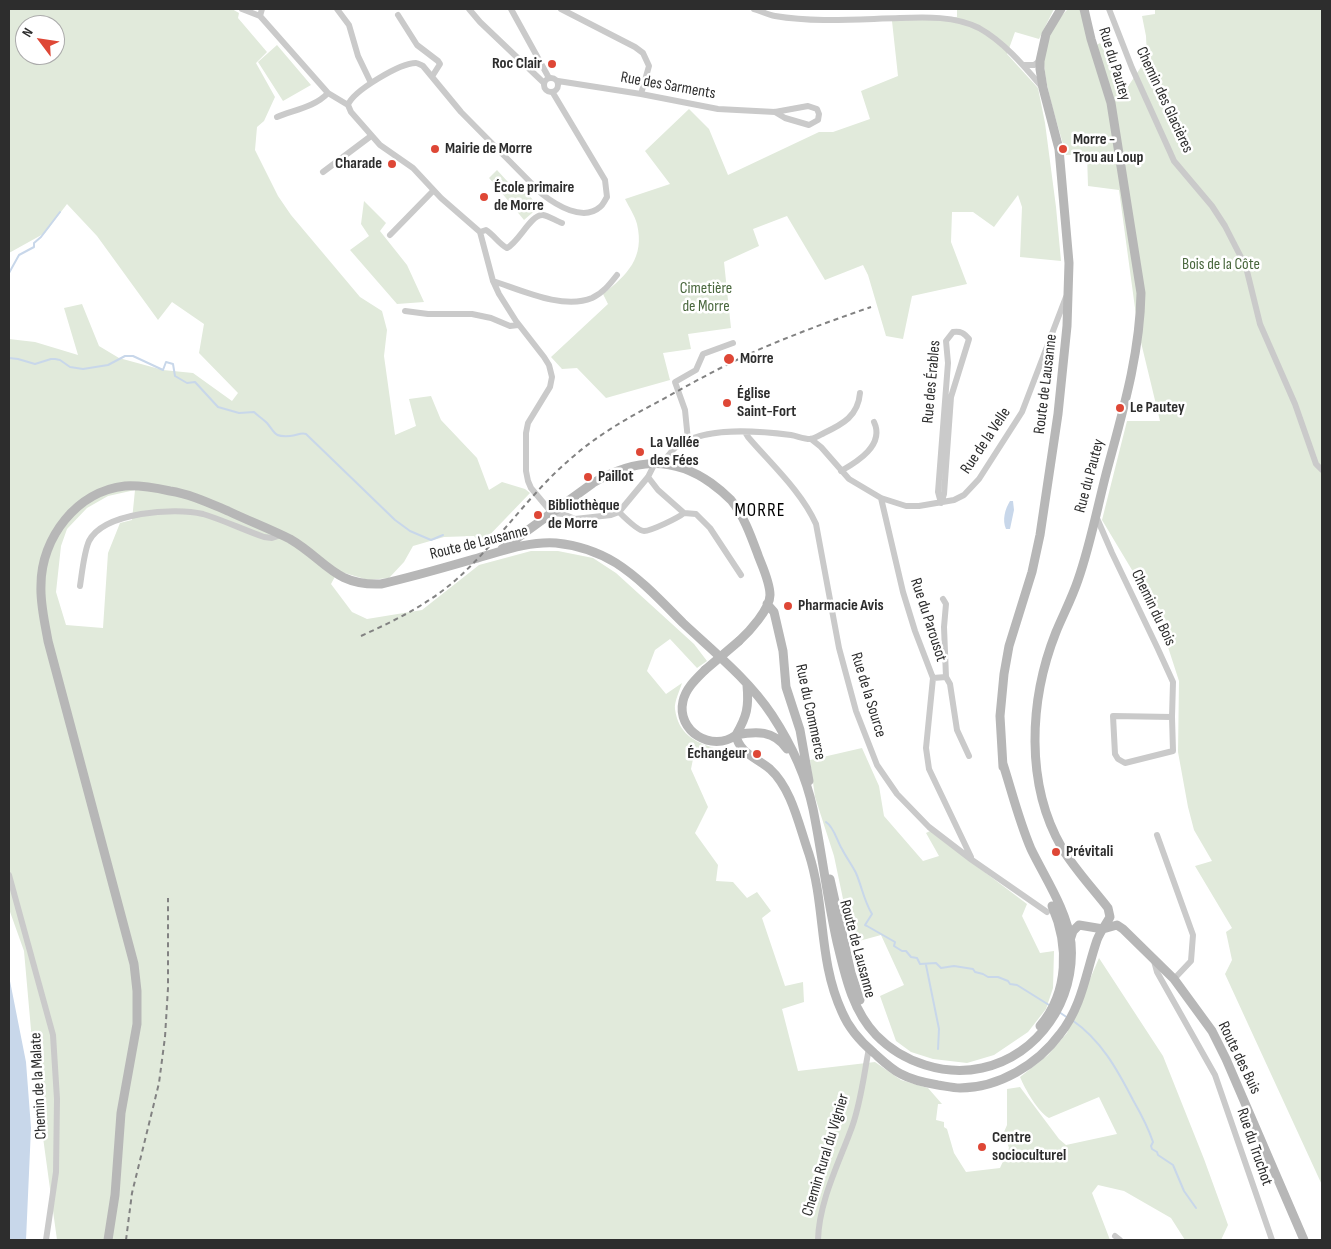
<!DOCTYPE html>
<meta charset="utf-8">
<style>
body{margin:0}
#map{position:relative;width:1331px;height:1249px;overflow:hidden;background:#fff;font-family:"Sofia Sans Condensed",sans-serif}
canvas{display:block}
.frame{position:absolute;inset:0;border:10px solid #2d2d2d;pointer-events:none}
.north{position:absolute;left:15px;top:15px;width:50px;height:50px;box-sizing:border-box;background:#fff;border:1px solid #ababab;border-radius:50%;rotate:301deg;font-size:14px;font-weight:700;line-height:20px;text-align:center;color:#2d2d2d}
.north::after{content:'';display:block;margin:auto;width:18px;height:22px;background:#de4736;clip-path:polygon(50% 0,100% 100%,50% 72%,0 100%)}
</style>
<div id="map">
<canvas width="1331" height="1249"></canvas>
<div class="frame"></div>
<div class="north">N</div>
</div>
<script>
const ctx = document.querySelector('canvas').getContext('2d');
ctx.lineJoin = 'round';
function fill(path, color) { ctx.fillStyle = color; ctx.fill(path, 'evenodd'); }
function strokePath(path, color, width, dash) { ctx.strokeStyle = color; ctx.lineWidth = width; ctx.lineCap = dash ? 'butt' : 'round'; ctx.setLineDash(dash || []); ctx.stroke(path); }
function label(font, color, halo, rows, align = 'center') {
  ctx.font = font + ' "Sofia Sans Condensed",sans-serif'; ctx.lineWidth = 5; ctx.setLineDash([]); ctx.textBaseline = 'middle'; ctx.strokeStyle = halo; ctx.fillStyle = color; for (const [text, x, y, turn = 0] of rows) {
    ctx.save(); ctx.translate(x, y); ctx.rotate((+turn || 0) * Math.PI / 180); ctx.textAlign = isNaN(turn) ? turn : align; if (halo) ctx.strokeText(text, 0, 0); ctx.fillText(text, 0, 0); ctx.restore();
  }
}
const green = new Path2D(`
 M 9,9 L 232,9 L 239,13 L 238,18 L 267,52 L 256,63 L 275,97 L 264,121 L 257,127 L 255,150 L 278,196 L 291,215 L 360,297 L 382,311 L 387,330 L 384,356 L 395,435 L 416,426 L 409,399 L 431,396 L 441,420 L 477,458 L 489,490 L 502,482 L 525,489 L 530,493 L 481,544 L 474,536 L 444,537 L 413,546 L 404,562 L 389,578 L 368,580 L 338,571 L 331,584 L 352,612 L 367,619 L 422,610 L 479,565 L 531,551 L 558,551 L 593,558 L 616,573 L 694,644 L 707,661 L 697,668 L 670,639 L 655,650 L 647,671 L 666,694 L 682,683 C 680,690 674,702 675,709 C 678,733 694,742 714,748 L 714,754 L 694,754 L 691,769 L 708,807 L 695,833 L 718,865 L 716,881 L 733,882 L 747,898 L 757,892 L 771,911 L 762,918 L 785,986 L 803,982 L 804,1002 L 782,1009 L 798,1071 L 875,1062 L 901,1080 L 928,1088 L 942,1104 L 938,1104 L 936,1120 L 944,1122 L 944,1127 L 947,1129 L 954,1153 L 966,1172 L 1000,1168 L 1009,1148 L 1004,1132 L 1007,1125 L 1007,1089 L 1020,1087 L 1059,1139 L 1066,1145 L 1117,1134 L 1099,1097 L 1049,1118 C 1038,1112 1025,1089 1020,1077 L 1048,1055 L 1067,1033 L 1099,958 L 1163,1056 L 1204,1159 L 1228,1225 L 1221,1240 L 1185,1240 L 1171,1218 L 1124,1191 L 1098,1185 L 1092,1193 L 1110,1240 L 57,1240 L 36,1086 L 24,951 L 9,909 L 9,339 L 35,342 L 78,355 L 64,308 L 82,304 L 99,346 L 119,358 L 163,370 L 193,373 L 232,401 L 238,393 L 199,353 L 204,324 L 172,302 L 158,320 L 97,236 L 67,204 L 45,233 L 9,253 ZM 25,25 L 55,25 L 55,55 L 25,55 ZM 135,490 L 132,520 L 120,523 L 108,553 L 103,628 L 66,625 L 56,592 L 61,546 L 67,529 L 87,508 L 108,496 Z
 M 957,9 L 1054,9 L 1039,39 L 1015,32 L 1007,54 L 1038,88 L 1045,123 L 1056,207 L 1061,261 L 1020,257 L 1022,207 L 1018,195 L 994,227 L 973,212 L 952,212 L 951,242 L 967,284 L 912,296 L 903,339 L 886,336 L 868,275 L 863,265 L 825,280 L 787,216 L 753,229 L 759,246 L 724,262 L 731,328 L 688,334 L 691,349 L 663,353 L 670,380 L 606,398 L 577,368 L 562,369 L 551,357 L 608,304 L 603,294 C 627,275 645,258 637,224 C 635,216 629,207 625,199 L 670,184 L 645,151 L 689,109 L 709,129 L 728,175 L 819,132 L 833,132 L 870,119 L 861,91 L 898,76 L 892,21 L 957,17 Z
 M 1068,9 L 1080,9 L 1090,49 L 1100,43 L 1125,91 L 1147,58 L 1146,36 L 1142,16 L 1155,14 L 1155,9 L 1322,9 L 1322,1185 L 1225,974 L 1232,960 L 1226,932 L 1232,928 L 1195,866 L 1212,861 L 1194,830 L 1188,807 L 1178,752 L 1179,681 L 1156,610 L 1102,520 L 1127,421 L 1160,421 L 1138,330 L 1119,190 L 1088,186 L 1087,154 L 1066,155 C 1059,126 1039,74 1045,45 C 1048,32 1059,18 1068,9 Z
 M 277,45 L 311,85 L 283,101 L 258,62 Z
 M 497,170 L 508,182 L 499,189 L 489,178 Z
 M 516,180 L 539,207 L 524,220 L 501,192 Z
 M 364,201 L 386,223 L 380,231 L 407,265 L 424,302 L 397,304 L 350,250 L 369,236 L 361,224 Z
 M 862,748 L 879,786 L 884,816 L 923,861 L 939,856 L 926,833 L 930,831 L 1027,904 L 1022,916 L 1040,953 L 1054,951 L 1053,988 L 1046,1009 L 1028,1032 L 994,1055 L 967,1063 L 933,1059 L 911,1052 L 896,1041 L 880,996 L 904,985 L 881,935 L 859,941 L 843,899 L 834,856 L 815,797 L 810,760 Z`);
const water = new Path2D(`
 M 1010,501 L 1013,501 L 1014,510 L 1010,529 L 1006,529 C 1002,520 1005,509 1010,501 Z
 M 9,976 L 26,1062 L 31,1128 L 26,1240 L 9,1240 Z`);
const stream = new Path2D(`
 M 9,273 L 19,255 L 34,247 L 34,243 L 41,237 L 60,212
 M 9,358 L 18,359 L 35,364 L 51,359 L 55,359 L 60,360 L 70,367 L 83,369 L 108,365 L 125,356 L 133,356 L 163,370 L 166,362 L 173,364 L 175,376 L 187,383 L 195,382 L 218,407 L 239,413 L 254,412 C 258,416 263,419 267,423 C 276,434 274,437 290,436 C 297,436 300,432 306,434 L 395,520 L 410,531 L 431,540 L 443,535
 M 826,822 C 834,827 837,841 842,849 C 846,857 852,865 856,873 C 862,887 864,901 872,914 L 865,925 L 867,926 L 895,942 L 894,946 L 902,951 L 906,951 L 911,957 L 917,958 L 920,964 L 936,963 L 941,968 L 954,966 L 973,969 L 975,972 L 983,974 L 988,977 L 998,977 L 1008,981 L 1010,984 L 1017,985 L 1049,1005
 M 926,965 L 939,1029 L 938,1049
 M 1059,1012 L 1068,1018
 M 1072,1020 C 1101,1040 1117,1069 1133,1100 C 1141,1114 1148,1127 1153,1142 L 1151,1146 L 1152,1149 L 1157,1152 L 1158,1155 L 1173,1165 L 1184,1191 L 1196,1208`);
const street = new Path2D(`
 M 242,9 L 260,16 L 328,93 L 348,105 L 351,112 L 380,145 L 413,168 L 441,198 L 480,232 L 493,281 L 499,294 L 516,321 L 544,357 L 549,365 L 552,377 L 550,387 L 528,423 L 526,433 L 526,471 L 528,481 L 531,488 L 552,513 L 563,514 L 575,519 L 611,515 L 619,512 L 648,477 L 655,463
 M 337,9 L 349,25 L 358,56 L 371,83
 M 469,9 L 480,22 L 544,83
 M 511,9 L 549,78
 M 561,9 L 635,47 L 643,53 L 649,66 L 641,94
 M 754,9 C 761,11 768,15 775,16 C 816,23 859,19 900,18 C 926,17 955,16 979,28 C 1004,42 1024,66 1042,87
 M 1109,9 L 1132,68 L 1170,152 L 1174,161 L 1212,206 L 1225,226 L 1246,267 L 1260,324 L 1295,404 L 1316,464 L 1322,470
 M 398,15 L 417,45 L 438,61 L 440,64 L 433,75
 M 260,16 L 262,9
 M 1023,65 L 1034,65 L 1040,61
 M544 85a7 7 0 1 1 14 0a7 7 0 1 1-14 0Z
 M 558,81 L 641,94 L 718,109 L 775,112 L 808,106 L 817,109 L 819,114 L 818,120 L 809,125 L 785,118 L 775,112
 M 348,105 C 353,91 400,63 416,63 C 418,63 421,65 423,66 L 461,112 L 542,194 C 556,205 583,222 600,207 C 603,205 605,200 607,197 L 605,180 L 553,93
 M 277,117 C 294,110 315,107 328,93
 M 323,172 L 371,136
 M 480,232 L 486,230 C 494,235 499,244 507,248 C 519,242 531,214 543,215 C 549,216 556,221 562,223
 M 390,235 L 433,191
 M 493,281 C 521,290 563,310 592,298 C 603,293 610,284 617,275
 M 405,311 L 428,314 L 472,314 L 491,318 L 510,326 L 518,325
 M 953,332 C 961,331 964,333 969,339 L 951,397 L 944,494 L 941,503 L 938,492 L 948,363 L 946,341 Z
 M 745,432 L 748,437 C 772,465 801,491 816,524 L 839,648 L 856,711 L 877,765 L 897,794 L 929,827 L 972,860 L 1047,912
 M 811,439 L 821,447 L 849,479 L 881,498 L 906,506 L 919,506 L 954,500 L 964,495 L 979,479 L 1022,412 L 1066,297
 M 688,440 L 685,410 L 675,382 L 696,370 L 703,354 L 733,343
 M 663,463 C 667,457 671,450 678,446 C 705,426 759,431 791,435 C 797,436 804,439 810,439 C 814,439 820,435 824,433 C 843,424 858,416 860,393
 M 841,471 C 857,462 885,445 874,422
 M 648,477 L 658,490 L 684,513 L 696,514 L 710,528 L 741,575
 M 881,498 L 903,592 L 915,631 L 933,678 L 926,748 L 929,769 L 971,857
 M 619,512 C 624,517 638,531 644,531 C 651,531 678,518 684,513
 M 1096,516 L 1112,553 L 1157,647 L 1173,682 L 1172,717 L 1113,716 L 1115,754 L 1118,759 L 1125,763 L 1173,751 L 1172,717
 M 80,586 C 82,573 84,552 89,541 C 104,512 175,507 203,514 C 223,520 244,530 264,537 L 272,538 L 281,535
 M 943,599 L 946,604 L 944,627 L 946,677
 M 933,678 L 946,677 L 950,684 L 957,730 L 969,756
 M 1157,835 L 1193,935 L 1191,961 L 1174,979
 M 9,875 L 53,1035 L 57,1099 L 56,1172 L 46,1240
 M 1154,961 L 1157,972 L 1215,1075 L 1272,1240
 M 1115,1236 L 1120,1240
 M 818,1240 C 819,1201 839,1163 852,1127 C 861,1102 864,1074 869,1048`);
const secondary = new Path2D(`
 M 502,549 L 593,483 C 633,459 672,455 711,483 C 718,488 725,494 731,500 C 744,516 751,536 758,555 C 762,566 770,582 770,595 C 770,609 749,632 739,641
 M 767,604 L 774,612 L 783,651 L 786,687 L 800,730 L 809,781
 M 705,670 C 696,679 686,688 683,701 C 676,731 712,753 736,735 C 747,716 749,707 747,685
 M 736,735 C 739,753 757,758 770,769 C 792,789 799,826 809,854 C 826,907 818,960 842,1012 C 849,1029 861,1042 874,1053 C 883,1061 891,1069 901,1074 C 912,1080 926,1083 938,1085 C 945,1086 953,1088 960,1088 C 999,1088 1038,1064 1060,1034 C 1082,1007 1086,972 1097,940 C 1100,932 1106,924 1110,917 L 1108,908 C 1094,890 1073,867 1062,848 C 1025,784 1029,700 1056,632 C 1063,615 1072,598 1078,580 C 1090,546 1097,509 1106,474 C 1122,414 1140,355 1141,293 L 1111,103 L 1091,39 L 1084,9
 M 736,735 C 756,731 774,730 787,749
 M 1003,767 L 1000,716 L 1004,674 L 1009,646 L 1032,572 L 1040,535 L 1058,414 L 1067,326 L 1069,263 L 1059,149 L 1043,88 L 1040,69 L 1040,61 L 1046,34 L 1061,9
 M 830,879 L 851,973 L 860,1000
 M 1070,940 L 1073,931 L 1079,925 L 1103,929 L 1117,925 L 1123,929 L 1174,979 L 1212,1031 L 1226,1059 L 1304,1240
 M 1040,1026 C 1069,992 1069,945 1052,906
 M 108,1240 L 115,1195 L 121,1113 L 137,1024 L 137,991 L 134,964 L 48,641 C 45,623 40,604 41,585 C 41,538 77,491 125,486 C 140,485 156,488 170,491 C 190,494 209,503 228,511 C 249,521 270,529 290,539 C 326,560 334,586 381,584 C 412,577 443,568 474,559 C 500,552 528,541 556,543 C 576,545 598,552 616,563 C 641,579 662,602 683,623 C 714,652 749,680 772,715 C 791,744 806,776 813,809 C 822,853 827,898 837,942 C 845,975 852,1010 876,1035 C 903,1063 945,1076 982,1068 C 1039,1056 1076,999 1071,943 C 1067,910 1045,878 1031,849 C 1019,821 1012,792 1003,764`);
const rail = new Path2D(`
 M 361,636 C 396,620 429,604 458,578 C 500,540 531,491 575,455 C 603,431 635,414 667,397 C 697,380 727,364 758,350 C 795,334 833,320 871,307
 M 126,1240 L 132,1193 L 159,1083 L 165,1037 L 168,988 L 168,898`);
const secondaryBridge = new Path2D(`
 M 705,670 L 739,641`);
const markers = [
 [552,64,5,"#de4736"],
 [435,149,5,"#de4736"],
 [1063,149,5,"#de4736"],
 [392,164,5,"#de4736"],
 [484,197,5,"#de4736"],
 [729,359,6,"#de4736"],
 [727,403,5,"#de4736"],
 [1120,408,5,"#de4736"],
 [640,452,5,"#de4736"],
 [588,477,5,"#de4736"],
 [538,515,5,"#de4736"],
 [788,606,5,"#de4736"],
 [757,754,5,"#de4736"],
 [1056,852,5,"#de4736"],
 [982,1147,5,"#de4736"]
];
const poiNames = [
 ["Roc Clair",542,64,"right"],
 ["Morre -",1073,140],
 ["Trou au Loup",1073,158],
 ["Mairie de Morre",445,149],
 ["Charade",382,164,"right"],
 ["École primaire",494,188],
 ["de Morre",494,206],
 ["Morre",740,359],
 ["Église",737,394],
 ["Saint-Fort",737,412],
 ["Le Pautey",1130,408],
 ["La Vallée",650,443],
 ["des Fées",650,461],
 ["Paillot",598,477],
 ["Bibliothèque",548,506],
 ["de Morre",548,524],
 ["Pharmacie Avis",798,606],
 ["Échangeur",747,754,"right"],
 ["Prévitali",1066,852],
 ["Centre",992,1138],
 ["socioculturel",992,1156]
];
const streetNames = [
 ["Rue du Pautey",1114,64,73],
 ["Rue des Sarments",668,86,10],
 ["Chemin des Glacières",1164,100,65],
 ["Rue des Érables",932,382,-85],
 ["Route de Lausanne",1046,384,-83],
 ["Rue de la Velle",986,441,-56],
 ["Rue du Pautey",1090,476,-75],
 ["Route de Lausanne",479,543,-14],
 ["Chemin du Bois",1153,608,64],
 ["Rue du Parousot",928,620,72],
 ["Rue de la Source",868,695,73],
 ["Rue du Commerce",810,712,78],
 ["Route de Lausanne",857,949,75],
 ["Route des Buis",1239,1058,64],
 ["Chemin de la Malate",39,1086,-93],
 ["Rue du Truchot",1254,1147,71],
 ["Chemin Rural du Vignier",826,1155,-73]
];
const parkNames = [
 ["Bois de la Côte",1221,265],
 ["Cimetière",706,289],
 ["de Morre",706,307]
];
const quarterNames = [
 ["MORRE",760,511]
];
fill(green, '#e1eadb');
fill(water, '#c8d7ea');
strokePath(stream, '#c8d7ea', 2);
strokePath(street, '#cacaca', 6);
strokePath(secondary, '#b7b7b7', 9);
strokePath(rail, '#828282', 2, [5, 4]);
strokePath(secondaryBridge, '#b7b7b7', 9);
for (const [x, y, r, color] of markers) { const dot = new Path2D(); dot.arc(x, y, r, 0, 2 * Math.PI); ctx.fillStyle = color; ctx.fill(dot); strokePath(dot, '#fff', 2); }
label('bold 16px', '#2d2d2d', '#fff', poiNames, 'left');
label('16px', '#2d2d2d', '#fff', streetNames);
label('16px', '#49673d', '#fff', parkNames);
ctx.letterSpacing = '1px';
label('19px', '#000', '#fff', quarterNames);
ctx.letterSpacing = '0px';
</script>
